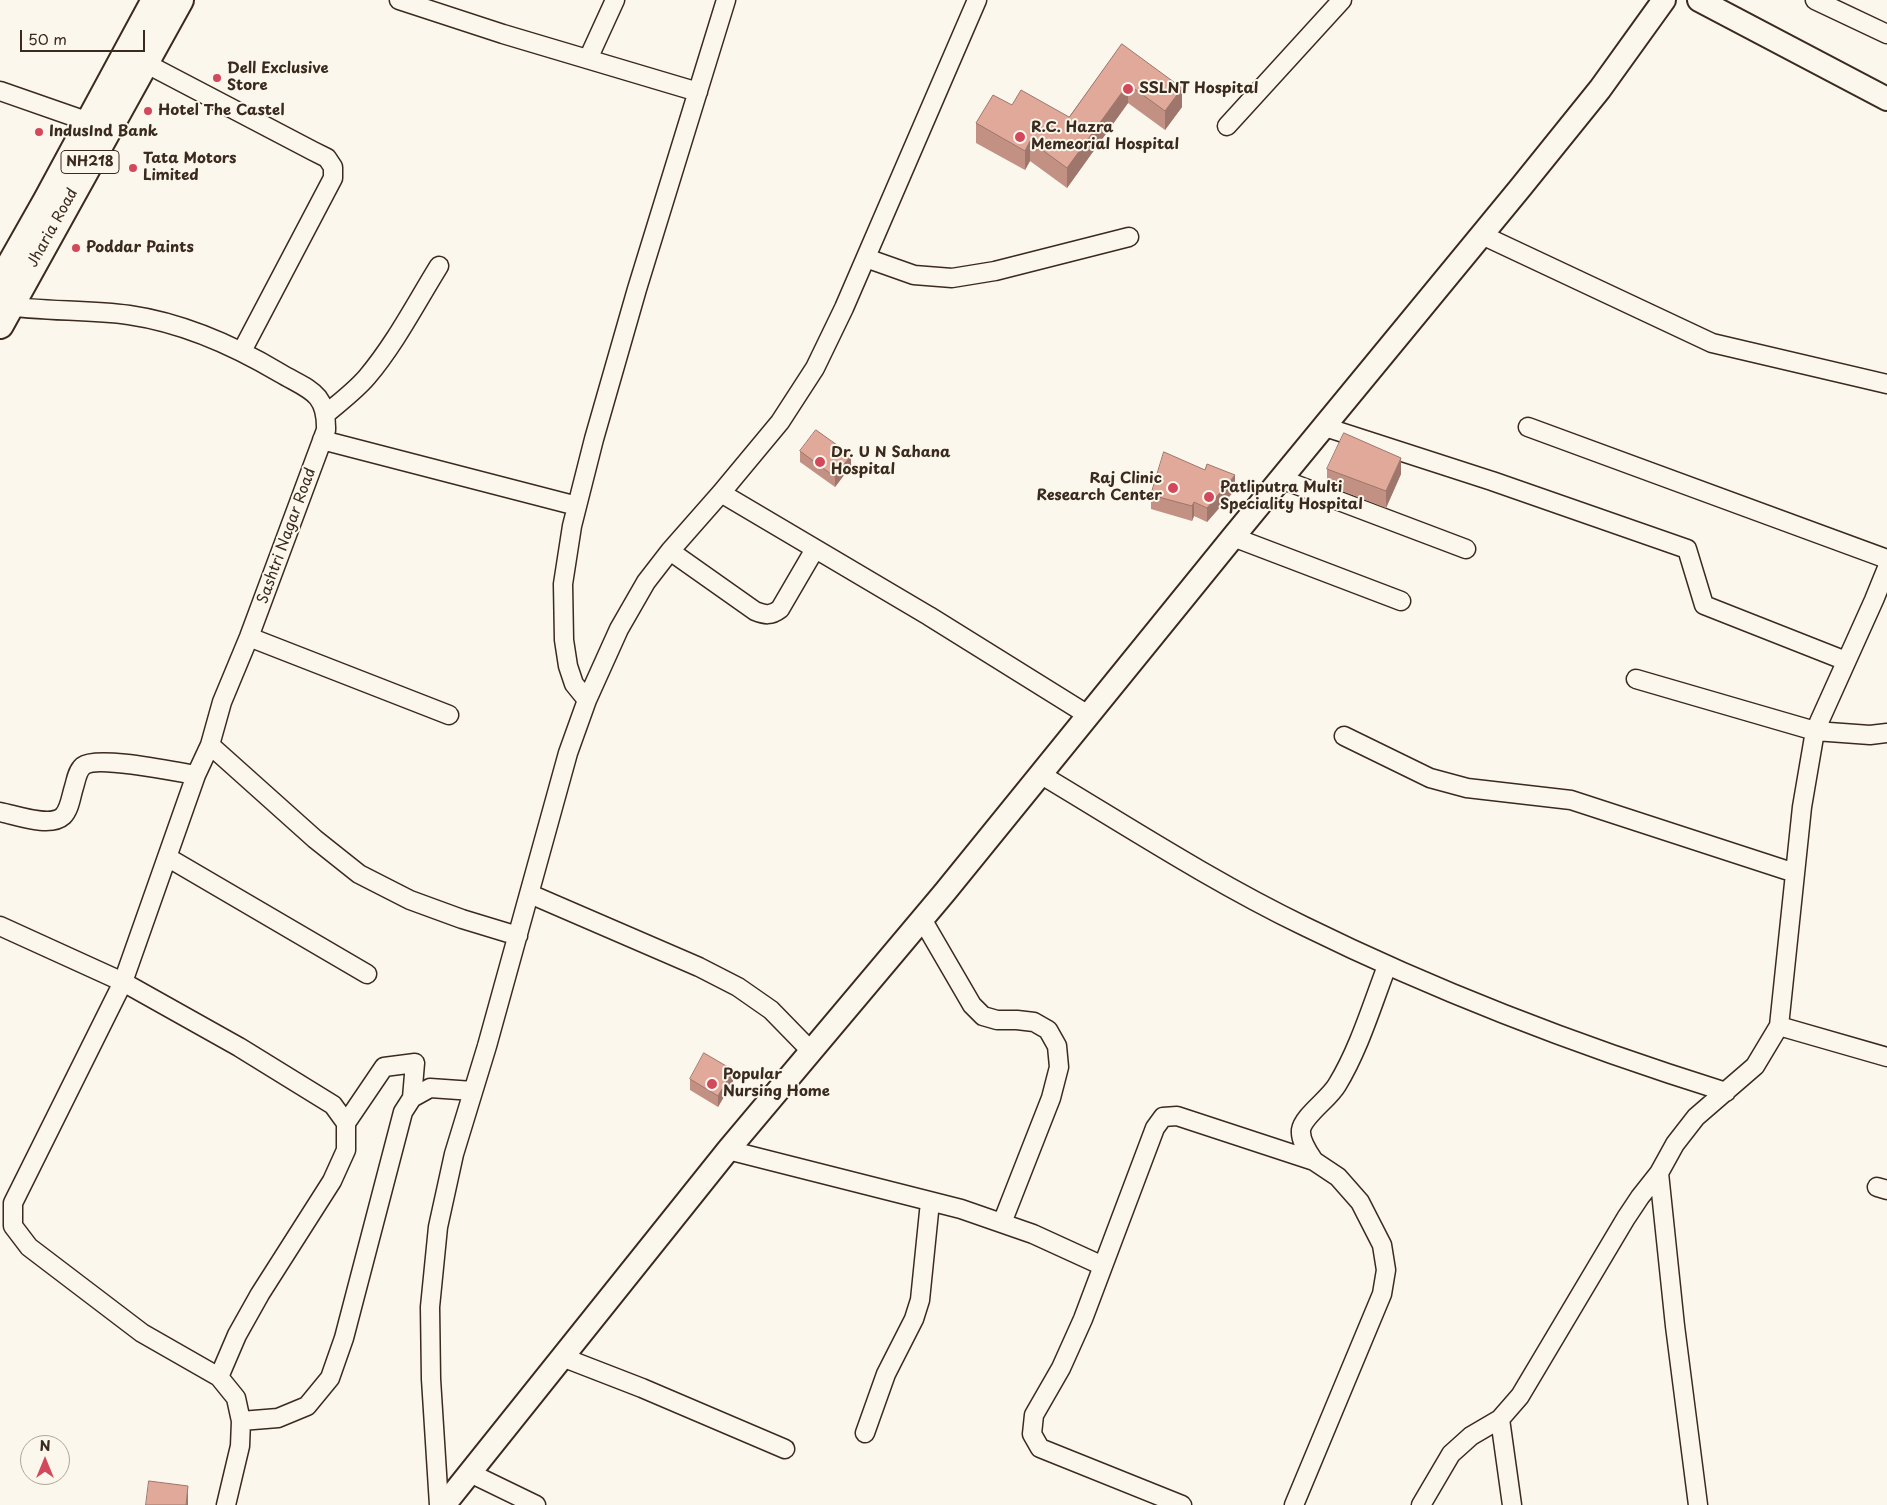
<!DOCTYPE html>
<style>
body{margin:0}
#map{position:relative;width:1887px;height:1505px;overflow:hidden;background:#fbf7ec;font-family:"Playpen Sans",sans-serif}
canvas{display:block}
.north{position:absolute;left:20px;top:1435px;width:50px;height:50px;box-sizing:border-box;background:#fbf7ec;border:1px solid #aea59a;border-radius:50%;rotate:0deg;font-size:14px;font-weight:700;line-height:20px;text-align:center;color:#3b2a1e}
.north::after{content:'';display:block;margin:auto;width:18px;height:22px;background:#d1495b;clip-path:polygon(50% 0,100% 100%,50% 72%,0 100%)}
.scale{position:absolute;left:20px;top:30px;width:125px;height:22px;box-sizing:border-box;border:2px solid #3b2a1e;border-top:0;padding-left:6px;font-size:15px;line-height:18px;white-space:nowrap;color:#3b2a1e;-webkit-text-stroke:4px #fbf7ec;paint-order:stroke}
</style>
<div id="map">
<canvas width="1887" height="1505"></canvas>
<div class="north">N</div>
<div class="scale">50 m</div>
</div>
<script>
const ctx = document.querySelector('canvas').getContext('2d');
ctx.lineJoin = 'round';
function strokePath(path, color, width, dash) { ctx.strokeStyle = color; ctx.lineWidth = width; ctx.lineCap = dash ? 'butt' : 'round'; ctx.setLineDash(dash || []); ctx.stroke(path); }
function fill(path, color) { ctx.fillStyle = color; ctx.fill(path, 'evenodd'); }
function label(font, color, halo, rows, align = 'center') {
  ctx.font = font + ' "Playpen Sans",sans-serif'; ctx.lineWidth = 4; ctx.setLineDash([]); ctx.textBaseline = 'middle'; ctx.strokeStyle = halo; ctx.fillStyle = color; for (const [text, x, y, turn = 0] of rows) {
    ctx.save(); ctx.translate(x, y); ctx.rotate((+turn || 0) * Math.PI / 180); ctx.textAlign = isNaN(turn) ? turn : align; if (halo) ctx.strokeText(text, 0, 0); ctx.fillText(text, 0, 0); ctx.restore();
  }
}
const minor = new Path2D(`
 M 399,0 L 503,34 L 698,92
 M 1815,0 L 1887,34
 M 588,59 L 615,0
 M 145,63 L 313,151 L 327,158 L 333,167 L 333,178 L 242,351
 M 0,91 L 89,122
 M 1227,126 L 1342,0
 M 1482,235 L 1712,343 L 1887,384
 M 866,258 L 914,275 L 952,278 L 995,271 L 1129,237
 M 0,305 C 43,312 87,309 129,315 C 184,323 233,345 280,373 C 309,390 327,392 326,430 L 249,637 L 222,702 L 210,745 L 196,775 L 123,982 L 13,1203 L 13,1226 L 29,1247 L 142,1333 L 219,1377 L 236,1398 L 241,1421 L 240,1446 L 226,1505
 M 326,414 C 340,402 355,391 367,377 C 395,344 416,303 439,266
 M 1325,427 L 1492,481 L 1687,549 L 1704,605 L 1846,661
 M 1528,427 L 1887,559
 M 322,440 L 577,506
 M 1281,479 L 1466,549
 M 721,493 L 929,616 L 1088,715
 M 1233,537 L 1401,601
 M 670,551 L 755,611 C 765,615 771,616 780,609 L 815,549
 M 249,637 L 449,715
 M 1636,679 L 1815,731 L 1870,735 L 1887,733
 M 587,700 L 574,684 L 568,666 L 564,640 L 563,584 L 572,526 L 594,439 L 637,289 L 726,0
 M 1344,736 L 1430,778 L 1467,788 L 1571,800 L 1795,873
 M 210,745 L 315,839 L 359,874 L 410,900 L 462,919 L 518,936
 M 1040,774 C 1127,826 1213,882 1304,926 C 1440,993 1582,1047 1726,1092
 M 0,812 C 16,815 50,828 63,816 C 70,809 71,796 74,787 C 76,781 77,771 83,766 C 97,755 176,772 196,775
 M 167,857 L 367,974
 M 530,894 L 699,967 L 738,987 L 771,1010 L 811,1051
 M 922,919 L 972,1005 L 983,1016 L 997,1020 L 1017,1020 L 1034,1022 L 1048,1030 L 1057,1046 L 1059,1067 L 1051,1098 L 1002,1223
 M 0,926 L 123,982 L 239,1047 L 333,1105 L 346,1123 L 346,1150 L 332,1181 L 260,1294 L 237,1335 L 219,1377
 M 1779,1026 L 1887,1057
 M 346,1123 L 384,1067 L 415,1063 L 412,1098
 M 728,1150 L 961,1209 L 1033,1234 L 1103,1266
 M 1314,1161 C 1308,1152 1300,1141 1301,1130 C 1303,1116 1329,1099 1337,1085 C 1359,1049 1372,1005 1387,966
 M 1877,1187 L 1887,1190
 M 562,1357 L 642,1388 L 785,1449
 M 1500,1419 L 1512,1505
 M 241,1421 L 278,1418 L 307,1406 L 330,1378 L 344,1338 L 403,1112 L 412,1098 L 430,1088 L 473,1091
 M 865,1433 L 886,1374 L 914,1319 L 920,1300 L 930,1202
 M 470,1473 L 536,1505
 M 439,1505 L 431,1379 L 430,1307 L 438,1227 L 454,1154 L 487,1046 L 568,753 L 587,700 L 619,629 L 646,582 L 670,551 L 721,493 L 780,422 L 815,368 L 844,308 L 977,0
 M 1182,1505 L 1040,1448 L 1032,1434 L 1034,1415 L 1061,1368 L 1083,1319 L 1155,1128 L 1163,1117 L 1177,1116 L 1314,1161 L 1338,1177 L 1360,1202 L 1382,1245 L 1386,1270 L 1382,1294 L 1294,1505
 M 1421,1505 L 1451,1454 L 1471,1436 L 1500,1419 L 1520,1396 L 1626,1218 L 1640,1197 L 1659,1173
 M 1698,1505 L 1675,1326 L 1659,1173 L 1675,1144 L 1696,1117 L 1755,1066 L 1779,1026 L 1802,807 L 1815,731 L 1874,600 L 1887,568`);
const major = new Path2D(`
 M 1699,0 L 1887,99
 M 444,1505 L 728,1150 L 945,892 L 1233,537 L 1521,187 L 1600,89 L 1664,0`);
const highway = new Path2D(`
 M 0,283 L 47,200 L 155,0
 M 0,325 L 180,0`);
const wall = new Path2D(`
 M 1122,44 L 1182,107 L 1165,130 L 1128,103 L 1067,188 L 1030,161 L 1025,170 L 976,143 L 976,123 L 1069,117 Z
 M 800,451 L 851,466 L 835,487 L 800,462 Z
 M 1327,469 L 1401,474 L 1386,508 L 1327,485 Z
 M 1235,490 L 1207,522 L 1194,516 L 1192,521 L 1151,509 L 1151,495 Z
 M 690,1079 L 733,1081 L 718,1107 L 690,1090 Z`);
const shadedWall = new Path2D(`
 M 1128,84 L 1128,103 L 1067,188 L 1067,168 Z
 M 1182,88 L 1182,107 L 1165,130 L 1165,111 Z
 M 1030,141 L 1030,161 L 1025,170 L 1025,151 Z
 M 851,455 L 851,466 L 835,487 L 835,477 Z
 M 1401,458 L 1401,474 L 1386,508 L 1386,491 Z
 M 1235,475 L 1235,490 L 1207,522 L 1207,508 Z
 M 1194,502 L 1194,516 L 1192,521 L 1192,506 Z
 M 733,1070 L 733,1081 L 718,1107 L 718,1096 Z
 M 188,1486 L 188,1505 L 186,1505 Z`);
const building = new Path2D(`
 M 1122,44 L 1182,88 L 1165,111 L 1128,84 L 1067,168 L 1030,141 L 1025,151 L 976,123 L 993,95 L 1012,105 L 1021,90 L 1069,117 Z
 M 816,430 L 851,455 L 835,477 L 800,451 Z
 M 1344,433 L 1401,458 L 1386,491 L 1327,469 Z
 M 1164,452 L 1205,470 L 1207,464 L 1235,475 L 1207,508 L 1194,502 L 1192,506 L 1151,495 Z
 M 704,1053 L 733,1070 L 718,1096 L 690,1079 Z
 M 149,1481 L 188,1486 L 186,1505 L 146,1505 Z`);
const markers = [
 [217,78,5,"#d1495b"],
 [1128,89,6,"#d1495b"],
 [148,111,5,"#d1495b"],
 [39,132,5,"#d1495b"],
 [1020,137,6,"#d1495b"],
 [133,168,5,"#d1495b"],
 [76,248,5,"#d1495b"],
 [820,462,6,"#d1495b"],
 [1173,488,6,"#d1495b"],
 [1209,497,6,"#d1495b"],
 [712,1084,6,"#d1495b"]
];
const shields = [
 [90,162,58]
];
const shieldNames = [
 ["NH218",90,162]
];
const poiNames = [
 ["Dell Exclusive",227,69],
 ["Store",227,86],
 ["SSLNT Hospital",1139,89],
 ["Hotel The Castel",158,111],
 ["R.C. Hazra",1031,128],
 ["Memeorial Hospital",1031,145],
 ["IndusInd Bank",49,132],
 ["Tata Motors",143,159],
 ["Limited",143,176],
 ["Poddar Paints",86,248],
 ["Dr. U N Sahana",831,453],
 ["Hospital",831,470],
 ["Raj Clinic",1162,479,"right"],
 ["Research Center",1162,496,"right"],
 ["Patliputra Multi",1220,488],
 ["Speciality Hospital",1220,505],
 ["Popular",723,1075],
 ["Nursing Home",723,1092]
];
const streetNames = [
 ["Jharia Road",53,228,-61],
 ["Sashtri Nagar Road",287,536,-70]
];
strokePath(minor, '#3b2a1e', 21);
strokePath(major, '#3b2a1e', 26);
strokePath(highway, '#3b2a1e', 30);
strokePath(minor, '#fbf7ec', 18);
strokePath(major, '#fbf7ec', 22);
strokePath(highway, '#fbf7ec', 26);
fill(wall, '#c29184');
fill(shadedWall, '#9e766b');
fill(building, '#e1a999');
strokePath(building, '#9e766b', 1);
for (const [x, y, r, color] of markers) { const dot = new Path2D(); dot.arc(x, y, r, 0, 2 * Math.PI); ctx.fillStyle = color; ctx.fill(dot); strokePath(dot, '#fbf7ec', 2); }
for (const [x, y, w] of shields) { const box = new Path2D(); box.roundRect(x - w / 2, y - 11.5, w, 23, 4); ctx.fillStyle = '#fbf7ec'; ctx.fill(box); strokePath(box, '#3b2a1e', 1); }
label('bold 14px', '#3b2a1e', null, shieldNames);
label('bold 15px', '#3b2a1e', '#fbf7ec', poiNames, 'left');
label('15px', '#3b2a1e', '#fbf7ec', streetNames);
</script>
